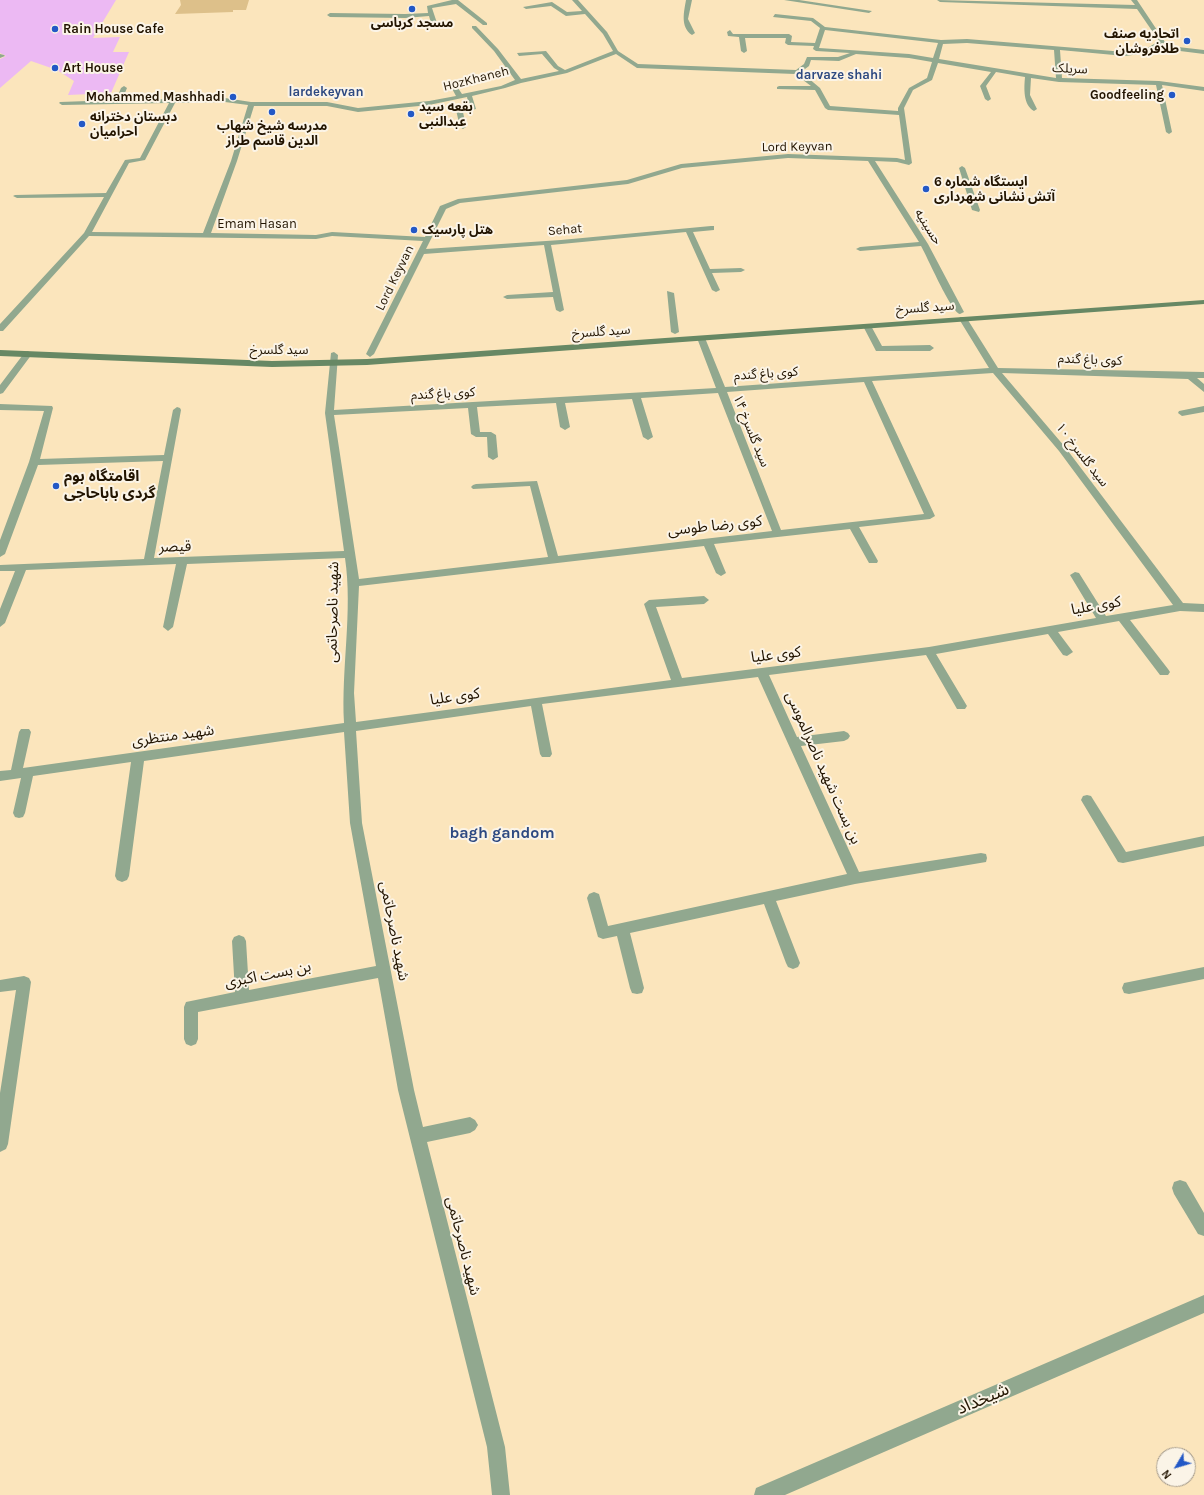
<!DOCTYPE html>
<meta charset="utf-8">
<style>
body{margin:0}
#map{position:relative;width:1204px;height:1495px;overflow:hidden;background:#fbe5bc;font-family:Karla,sans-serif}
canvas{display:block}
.north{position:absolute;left:1156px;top:1447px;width:40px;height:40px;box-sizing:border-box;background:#fbf4e7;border:1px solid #a49a8b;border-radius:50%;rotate:232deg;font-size:11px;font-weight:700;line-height:16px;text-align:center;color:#221400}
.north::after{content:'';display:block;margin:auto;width:14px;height:18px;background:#2358c6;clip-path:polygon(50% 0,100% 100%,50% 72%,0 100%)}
</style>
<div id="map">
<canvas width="1204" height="1495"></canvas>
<div class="north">N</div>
</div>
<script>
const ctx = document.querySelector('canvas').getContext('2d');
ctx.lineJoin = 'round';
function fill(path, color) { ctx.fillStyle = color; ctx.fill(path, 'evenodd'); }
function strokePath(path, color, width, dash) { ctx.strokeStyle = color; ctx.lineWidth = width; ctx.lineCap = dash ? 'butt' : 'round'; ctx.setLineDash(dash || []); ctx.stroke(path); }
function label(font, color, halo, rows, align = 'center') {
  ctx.font = font + ' Karla,"Noto Sans Arabic",sans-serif'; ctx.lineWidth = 4; ctx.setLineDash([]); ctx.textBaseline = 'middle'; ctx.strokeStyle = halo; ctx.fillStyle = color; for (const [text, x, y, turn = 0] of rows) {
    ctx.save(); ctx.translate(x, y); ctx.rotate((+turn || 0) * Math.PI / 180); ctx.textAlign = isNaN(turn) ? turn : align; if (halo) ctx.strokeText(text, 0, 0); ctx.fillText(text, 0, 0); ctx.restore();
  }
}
const green = new Path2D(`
 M 180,0 L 249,0 L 246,10 L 233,10 L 233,12 L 175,14 L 181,5 Z`);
const building = new Path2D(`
 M 0,0 L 116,0 L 93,38 L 120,37 L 113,52 L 129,52 L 111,93 L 68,95 L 74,81 L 57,70 L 31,61 L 0,88 L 0,59 L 6,56 L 0,53 Z`);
const street = new Path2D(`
 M 452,0 L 458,0 L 487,23 L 487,25 L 483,25 L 456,4 L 432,8 L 437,23 L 434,25 L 431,23 L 429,16 L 405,18 L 330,17 L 327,15 L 330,13 L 405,14 L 428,13 L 427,6 Z
 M 572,0 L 578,0 L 607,32 L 618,51 L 638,64 L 796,70 L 804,64 L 807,57 L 838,57 L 850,53 L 816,51 L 813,49 L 814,46 L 788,45 L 785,43 L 786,38 L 745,38 L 747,51 L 744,53 L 741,51 L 739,37 L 728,36 L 727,32 L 730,30 L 733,34 L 789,34 L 792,36 L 791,42 L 815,43 L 820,28 L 811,21 L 773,17 L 775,14 L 813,18 L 825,27 L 941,40 L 967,39 L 1125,52 L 1144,50 L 1159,41 L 1137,9 L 940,2 L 937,0 L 1135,5 L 1131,0 L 1137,0 L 1165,42 L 1161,45 L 1204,50 L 1204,54 L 1156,48 L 1147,53 L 1125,56 L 1060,50 L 1062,78 L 1159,81 L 1204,87 L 1204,91 L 1162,85 L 1172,132 L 1169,134 L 1166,132 L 1156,85 L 1059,82 L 1031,78 L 1030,95 L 1037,109 L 1034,111 C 1023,105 1024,88 1025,77 L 996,72 L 986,86 L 991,99 L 988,101 L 985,99 L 980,86 L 991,72 L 938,63 L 932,80 L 913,90 L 904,108 L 912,163 L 909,165 L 897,162 L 875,161 L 928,244 L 964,312 L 960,314 C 951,312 928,258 921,246 L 860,251 L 856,249 L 860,247 L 919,242 L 868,161 L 788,158 L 682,168 L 628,184 L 460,203 L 446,209 L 426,249 L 561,240 L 711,226 L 714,226 L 714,230 L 693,232 L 710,269 L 741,268 L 745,270 L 741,272 L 712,273 L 720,290 L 716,292 L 712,290 L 686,232 L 551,245 L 564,310 L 560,312 L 556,310 L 553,297 L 507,299 L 503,297 L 507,295 L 553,292 L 544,245 L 424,254 L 374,354 L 370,357 L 366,354 L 423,241 L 332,236 L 316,239 L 89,236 L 3,331 L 0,331 L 0,324 L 84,233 L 104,197 L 17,198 L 13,196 L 15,195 L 106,193 L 125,160 L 140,158 L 169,103 L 62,105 L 59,103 L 60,102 L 116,100 L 121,88 L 124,86 L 127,88 L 122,100 L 225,98 L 251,102 L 327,102 L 358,108 L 429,101 L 456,96 L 449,83 L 452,81 L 454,82 L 462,94 L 501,86 L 515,80 L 494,51 L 472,28 L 472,26 L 476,26 L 498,49 L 521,79 L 559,71 L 554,68 L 542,54 L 519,56 L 517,53 L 546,51 L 558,66 L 565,70 L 613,51 L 603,34 L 585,14 L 566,16 L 551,6 L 526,9 L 523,7 L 552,2 L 567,12 L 582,11 ZM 825,30 L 938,43 L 933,58 L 909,54 L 819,48 ZM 967,43 L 1054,50 L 1056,78 L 939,59 L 943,44 ZM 616,54 L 637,68 L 795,74 L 811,86 L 779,86 L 777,87 L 777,89 L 815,90 L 825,108 L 828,110 L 899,115 L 905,160 L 897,158 L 788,154 L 681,164 L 627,180 L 458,199 L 440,206 L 425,237 L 332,232 L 316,235 L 211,233 L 237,161 L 254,106 L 327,106 L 358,112 L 429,105 L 467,97 L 469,107 L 456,110 L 460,127 L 463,129 L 466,127 L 463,112 L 476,109 L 472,96 L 505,88 L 521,83 L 567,73 ZM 856,54 L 909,58 L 932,62 L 927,78 L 909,88 L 898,108 L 898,111 L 830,106 L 820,88 L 801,72 L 809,66 L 811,60 L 839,61 ZM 225,102 L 248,105 L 231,161 L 203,233 L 92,232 L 129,163 L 145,160 L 175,103 Z
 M 686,0 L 692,0 L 688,19 L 695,33 L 692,35 C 680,27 684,12 686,0 Z
 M 784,0 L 799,0 L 872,11 L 869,13 Z
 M 0,54 L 4,55 L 5,56 L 0,58 Z
 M 962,166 L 965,168 L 980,210 L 979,212 L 972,210 L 959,168 Z
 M 667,291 L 674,293 L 679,332 L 675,334 L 671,332 Z
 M 960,317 L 966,317 L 998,368 L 1204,372 L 1204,378 L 1197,378 L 1204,384 L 1204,392 L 1188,379 L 1002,373 L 1065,447 L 1183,603 L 1204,604 L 1204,612 L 1180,611 L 1130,620 L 1168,669 L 1170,672 L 1168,675 L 1160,675 L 1119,621 L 1058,632 L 1073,652 L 1067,656 L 1063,655 L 1048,634 L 936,654 L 967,706 L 965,709 L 957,709 L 926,655 L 769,675 L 797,737 L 844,731 L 848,733 L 850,736 L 848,739 L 844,741 L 801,746 L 859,872 L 981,853 L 986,854 L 987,858 L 986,862 L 855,884 L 776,901 L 800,963 L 798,967 L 793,969 L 788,967 L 786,963 L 764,904 L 630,933 L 644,988 L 642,993 L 637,994 L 632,993 L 630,988 L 617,936 L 603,939 L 598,937 L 587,898 L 589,894 L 594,892 L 599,894 L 608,926 L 847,874 L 758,677 L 542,704 L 552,754 L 550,757 L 542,757 L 540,754 L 531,706 L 356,731 L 362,823 L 414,1090 L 423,1127 L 470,1117 L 475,1120 L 478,1125 L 475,1130 L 470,1133 L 427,1142 L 505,1447 L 510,1495 L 492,1495 L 487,1447 L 398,1090 L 378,978 L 198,1012 L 198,1039 L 196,1044 L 191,1046 L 186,1044 L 184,1039 L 184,1007 L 186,1002 L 235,992 L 232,941 L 234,937 L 239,935 L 244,937 L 246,941 L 249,990 L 376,966 L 350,823 L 344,732 L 144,761 L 129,876 L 127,880 L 122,882 L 117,880 L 115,876 L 131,762 L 33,776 L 25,813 L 23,817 L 19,818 L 15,817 L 13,813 L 21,778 L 0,781 L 0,771 L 11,770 L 19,732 L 21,729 L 29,729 L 31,732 L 23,768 L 344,723 C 341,668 353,612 345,558 L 187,564 L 173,627 L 168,631 L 163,627 L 176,564 L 26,570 L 5,623 L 0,627 L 0,609 L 15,571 L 0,571 L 0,565 L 144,559 L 163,461 L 38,465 L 5,554 L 0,557 L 0,540 L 29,462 L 44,411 L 0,410 L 0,404 L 52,406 L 53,408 L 40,459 L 164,455 L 173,410 L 177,407 L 180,408 L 181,410 L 154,558 L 344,551 L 325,413 L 331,353 L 334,352 L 338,355 L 334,410 L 716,388 L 697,338 L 701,336 L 705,338 L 725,387 L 989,368 L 959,319 ZM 993,373 L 1059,451 L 1173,605 L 1106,616 L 1079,573 L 1075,572 L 1070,575 L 1096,618 L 929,647 L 682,678 L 656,607 L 704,604 L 709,600 L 704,596 L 649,600 L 644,604 L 671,680 L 356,722 L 354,693 L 359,586 L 704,546 L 716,573 L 721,576 L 726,573 L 714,544 L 850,529 L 869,563 L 877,563 L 878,561 L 859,527 L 930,519 L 935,516 L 872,381 ZM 864,382 L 924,514 L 781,530 L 727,392 ZM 718,393 L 772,531 L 558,556 L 537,481 L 476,484 L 473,485 L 471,487 L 473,489 L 530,486 L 548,557 L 359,579 L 334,415 L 468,408 L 471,434 L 476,437 L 487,437 L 488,457 L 493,460 L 498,457 L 496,435 L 491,432 L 480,432 L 477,407 L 556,403 L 560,427 L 565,430 L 570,427 L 565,403 L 632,399 L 643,437 L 648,440 L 653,437 L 641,398 Z
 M 864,324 L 870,324 L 882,346 L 930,345 L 934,348 L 930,351 L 876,351 L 863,326 Z
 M 28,351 L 32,354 L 3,393 L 0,394 L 0,385 L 25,352 Z
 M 1204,406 L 1204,412 L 1182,416 L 1178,413 L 1179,411 Z
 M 1087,795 L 1091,796 L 1126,852 L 1204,836 L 1204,846 L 1123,863 L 1118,862 L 1081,800 L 1083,796 Z
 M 1204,967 L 1204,979 L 1129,994 L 1124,993 L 1122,988 L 1124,983 Z
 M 24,976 L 29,978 L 31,982 L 8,1144 L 6,1149 L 0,1152 L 0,1093 L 16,990 L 0,992 L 0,980 Z
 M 1180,1180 L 1186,1182 L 1204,1213 L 1204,1236 L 1198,1234 L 1174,1194 L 1172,1188 L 1174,1182 Z
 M 1204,1295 L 1204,1313 L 785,1495 L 754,1495 L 756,1488 Z`);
const secondary = new Path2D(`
 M 1204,300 L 1204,304 L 367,365 L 272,367 L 0,356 L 0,350 L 272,361 L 367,359 Z`);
const markers = [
 [412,9,4,"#2358c6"],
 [55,29,4,"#2358c6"],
 [1187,41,4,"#2358c6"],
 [55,68,4,"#2358c6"],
 [1172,95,4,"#2358c6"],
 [233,97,4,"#2358c6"],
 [272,112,4,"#2358c6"],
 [411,114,4,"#2358c6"],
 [82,124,4,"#2358c6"],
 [926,189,4,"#2358c6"],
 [414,230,4,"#2358c6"],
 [56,486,4,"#2358c6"]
];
const farPoinames = [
 ["مسجد کرباسی",412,23,"center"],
 ["Rain House Cafe",63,29],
 ["اتحادیه صنف",1179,34,"right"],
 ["طلافروشان",1179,49,"right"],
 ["Art House",63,68],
 ["Goodfeeling",1164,95,"right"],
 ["Mohammed Mashhadi",225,97,"right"],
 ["بقعه سید",419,107],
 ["عبدالنبی",419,122],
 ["دبستان دخترانه",90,117],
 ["احرامیان",90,132],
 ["مدرسه شیخ شهاب",272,126,"center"],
 ["الدین قاسم طراز",272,141,"center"],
 ["ایستگاه شماره 6",934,182],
 ["آتش نشانی شهرداری",934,197],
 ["هتل پارسیک",422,230]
];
const farStreetnames = [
 ["سریلک",1070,69,3],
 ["HozKhaneh",476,79,-14],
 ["Lord Keyvan",797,147,-1],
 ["Emam Hasan",257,224],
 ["حسینیه",928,227,58],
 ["Sehat",565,230,-5],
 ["Lord Keyvan",395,278,-64],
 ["سید گلسرخ",925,308,-4],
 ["سید گلسرخ",601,332,-4],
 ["سید گلسرخ",279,350],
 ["کوی باغ گندم",1090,360,2],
 ["کوی باغ گندم",766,374,-4],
 ["کوی باغ گندم",443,394,-3],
 ["سید گلسرخ ۱۴",751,431,68],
 ["سید گلسرخ ۱۰",1082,455,52]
];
const farNeighbourhoodnames = [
 ["darvaze shahi",839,75],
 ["lardekeyvan",326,92]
];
const poiNames = [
 ["اقامتگاه بوم",64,477],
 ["گردی باباحاجی",64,494]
];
const streetNames = [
 ["کوی رضا طوسی",715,526,-6],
 ["قیصر",175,547,-2],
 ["کوی علیا",1096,606,-10],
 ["شهید ناصرحاتمی",333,612,-89],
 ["کوی علیا",776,655,-7],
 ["کوی علیا",455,697,-8],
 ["شهید منتظری",173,736,-8],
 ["بن بست شهید ناصرالموسی",823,768,66],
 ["شهید ناصرحاتمی",394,931,79],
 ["بن بست اکبری",268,975,-11],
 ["شهید ناصرحاتمی",463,1246,76]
];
const neighbourhoodNames = [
 ["bagh gandom",502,833]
];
const nearStreetnames = [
 ["شیخداد",983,1399,-23]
];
fill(green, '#ddc08a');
fill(building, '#ecb9f3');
fill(street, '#91a88f');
fill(secondary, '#678864');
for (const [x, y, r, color] of markers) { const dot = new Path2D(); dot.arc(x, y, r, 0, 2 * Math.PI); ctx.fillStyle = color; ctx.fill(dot); strokePath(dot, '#fbf4e7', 1.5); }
label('bold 13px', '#221400', '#fbf4e7', farPoinames, 'left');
label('13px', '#221400', '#fbf4e7', farStreetnames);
label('bold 13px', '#2d4981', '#fbf4e7', farNeighbourhoodnames);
label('bold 15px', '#221400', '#fbf4e7', poiNames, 'left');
label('15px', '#221400', '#fbf4e7', streetNames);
label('bold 16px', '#2d4981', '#fbf4e7', neighbourhoodNames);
label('18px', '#221400', '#fbf4e7', nearStreetnames);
</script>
